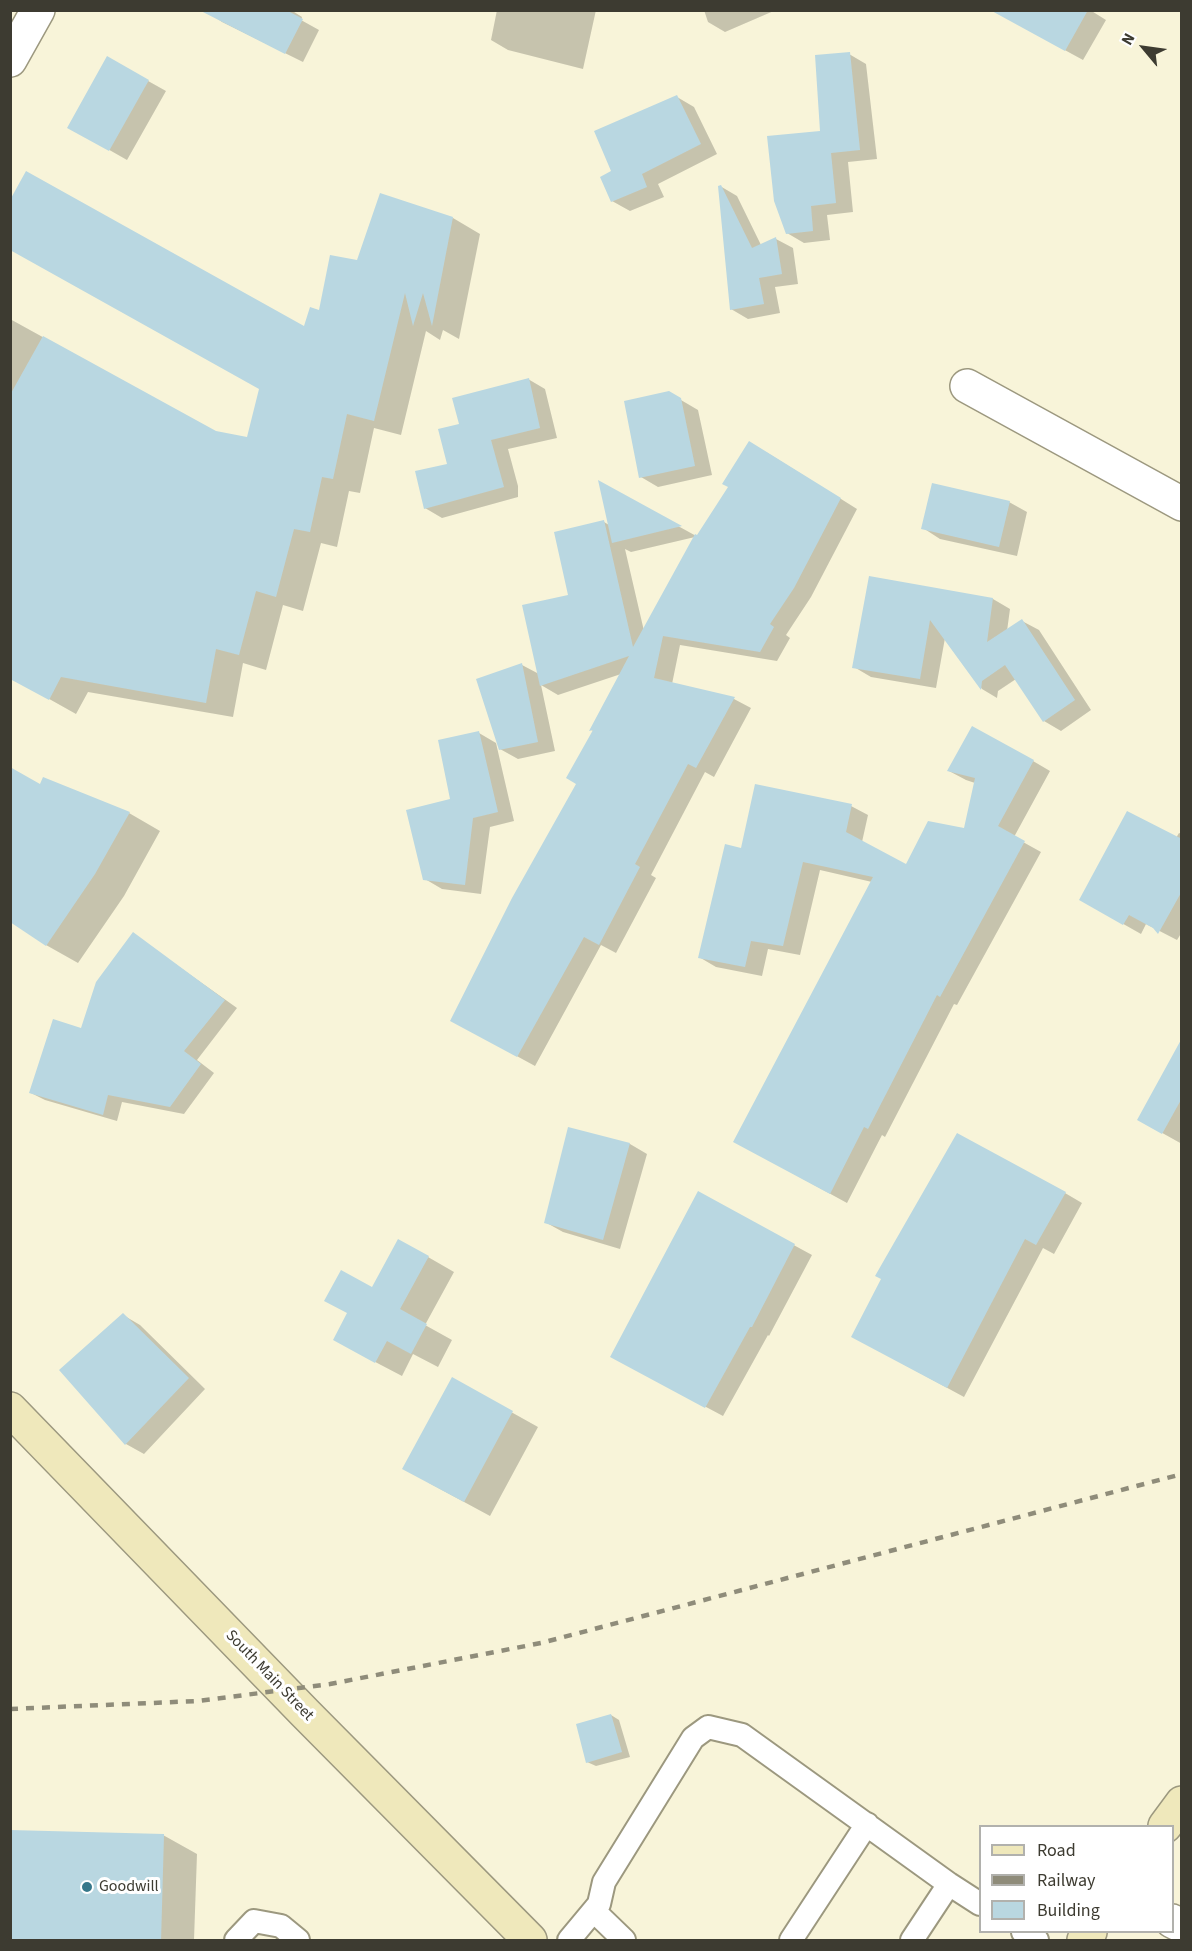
<!DOCTYPE html>
<style>
body{margin:0}
#map{position:relative;width:1192px;height:1951px;overflow:hidden;background:#f8f4d9;font-family:"Source Sans 3",sans-serif}
canvas{display:block}
.frame{position:absolute;inset:0;border:12px solid #3d3b31;pointer-events:none}
.legend{position:absolute;left:979px;top:1825px;width:195px;height:108px;box-sizing:border-box;background:#fff;border:2px solid #b1b1ad;margin:0;padding:8px 10px;list-style:none;font-size:18px;color:#3d3b31}
.legend li{display:flex;align-items:center;gap:12px;height:30px}
.legend b{width:30px;border:2px solid #b1b1ad}
.north{position:absolute;left:1114px;top:18px;width:60px;height:60px;-webkit-text-stroke:4px #fff;paint-order:stroke;rotate:299deg;font-size:16px;font-weight:700;line-height:24px;text-align:center;color:#3d3b31}
.north::after{content:'';display:block;margin:auto;width:21px;height:27px;background:#3d3b31;clip-path:polygon(50% 0,100% 100%,50% 72%,0 100%)}
</style>
<div id="map">
<canvas width="1192" height="1951"></canvas>
<div class="frame"></div>
<ul class="legend">
<li><b style="height:8px;background:#efe8bb"></b>Road</li>
<li><b style="height:8px;background:#8f8c7a"></b>Railway</li>
<li><b style="height:16px;background:#b9d7e1"></b>Building</li>
</ul>
<div class="north">N</div>
</div>
<script>
const ctx = document.querySelector('canvas').getContext('2d');
ctx.lineJoin = 'round';
function fill(path, color) { ctx.fillStyle = color; ctx.fill(path, 'evenodd'); }
function strokePath(path, color, width, dash) { ctx.strokeStyle = color; ctx.lineWidth = width; ctx.lineCap = dash ? 'butt' : 'round'; ctx.setLineDash(dash || []); ctx.stroke(path); }
function label(font, color, halo, rows, align = 'center') {
  ctx.font = font + ' "Source Sans 3",sans-serif'; ctx.lineWidth = 6; ctx.setLineDash([]); ctx.textBaseline = 'middle'; ctx.strokeStyle = halo; ctx.fillStyle = color; for (const [text, x, y, turn = 0] of rows) {
    ctx.save(); ctx.translate(x, y); ctx.rotate((+turn || 0) * Math.PI / 180); ctx.textAlign = isNaN(turn) ? turn : align; if (halo) ctx.strokeText(text, 0, 0); ctx.fillText(text, 0, 0); ctx.restore();
  }
}
const shadow = new Path2D(`
 M 205,10 L 291,10 L 302,17 L 301,20 L 319,30 L 303,62 L 222,22 Z
 M 497,10 L 596,10 L 583,69 L 508,50 L 491,40 Z
 M 704,10 L 776,10 L 725,32 L 708,22 Z
 M 1002,10 L 1090,10 L 1106,20 L 1083,60 L 1017,24 Z
 M 849,54 L 866,64 L 877,159 L 848,162 L 853,212 L 827,215 L 830,240 L 804,243 L 787,233 Z
 M 107,58 L 166,91 L 127,160 L 69,127 Z
 M 677,97 L 694,107 L 717,154 L 658,184 L 664,197 L 630,211 L 612,201 L 613,172 Z
 M 720,186 L 737,196 L 761,245 L 776,239 L 793,248 L 798,284 L 775,287 L 780,313 L 748,319 L 731,309 Z
 M 453,218 L 480,234 L 459,339 L 443,330 L 440,340 L 426,331 L 401,435 L 374,428 L 360,493 L 349,491 L 337,547 L 321,543 L 303,611 L 283,605 L 266,670 L 243,663 L 233,717 L 88,692 L 76,714 L 10,677 L 10,319 L 215,432 L 248,439 L 305,329 L 321,312 L 358,262 Z
 M 528,379 L 545,389 L 557,438 L 508,449 L 518,486 L 518,497 L 442,518 L 425,508 L 448,465 L 461,425 Z
 M 669,393 L 698,410 L 712,475 L 658,487 L 641,477 Z
 M 766,452 L 857,509 L 811,597 L 786,635 L 790,638 L 777,661 L 680,645 L 672,684 L 734,699 L 751,708 L 714,777 L 705,772 L 651,875 L 656,878 L 616,953 L 601,945 L 535,1066 L 469,1030 L 578,783 L 594,731 L 591,730 L 621,674 L 558,695 L 541,685 L 555,751 L 518,759 L 500,749 L 522,665 L 539,674 L 570,596 L 604,522 L 609,525 L 600,483 L 698,537 ZM 695,537 L 644,631 L 625,549 L 631,552 Z
 M 1009,502 L 1027,512 L 1017,556 L 940,539 L 923,528 Z
 M 870,578 L 993,599 L 1010,609 L 1007,631 L 1022,621 L 1039,630 L 1091,710 L 1061,731 L 1044,721 L 1016,679 L 998,691 L 997,698 L 982,689 L 945,638 L 936,688 L 871,677 L 854,667 Z
 M 479,733 L 496,743 L 514,821 L 490,827 L 481,894 L 442,889 L 425,879 Z
 M 1033,761 L 1050,771 L 1014,837 L 1041,852 L 957,1005 L 954,1004 L 885,1137 L 882,1135 L 847,1203 L 752,1151 L 872,882 L 820,870 L 800,955 L 768,949 L 762,976 L 716,967 L 699,957 L 742,850 L 851,806 L 868,815 L 862,842 L 906,866 L 965,830 L 975,783 L 966,780 L 949,771 Z
 M 41,786 L 129,813 L 160,831 L 124,896 L 78,963 L 46,945 Z
 M 1179,833 L 1182,834 L 1182,932 L 1177,940 L 1146,924 L 1141,934 L 1081,900 L 1176,838 Z
 M 133,934 L 237,1008 L 197,1060 L 214,1073 L 184,1114 L 122,1102 L 117,1121 L 45,1100 L 31,1093 L 82,1030 Z
 M 1182,1041 L 1182,1144 L 1139,1120 Z
 M 569,1129 L 630,1144 L 647,1154 L 620,1249 L 563,1232 L 545,1222 Z
 M 698,1193 L 812,1255 L 769,1336 L 768,1335 L 723,1416 L 629,1366 Z
 M 1065,1193 L 1082,1203 L 1054,1254 L 1043,1248 L 964,1397 L 870,1346 Z
 M 428,1257 L 454,1272 L 425,1325 L 452,1340 L 438,1367 L 413,1354 L 402,1376 L 360,1354 Z
 M 123,1315 L 140,1325 L 205,1389 L 144,1454 L 126,1444 L 61,1370 Z
 M 452,1379 L 538,1427 L 490,1516 L 429,1483 Z
 M 611,1715 L 619,1720 L 630,1757 L 596,1766 L 587,1762 Z
 M 163,1835 L 197,1854 L 194,1940 L 10,1940 Z`);
const building = new Path2D(`
 M 199,10 L 286,10 L 303,19 L 285,54 Z
 M 990,10 L 1088,10 L 1065,51 Z
 M 850,52 L 860,150 L 831,153 L 836,203 L 811,206 L 813,231 L 786,234 L 774,201 L 767,136 L 820,131 L 815,55 Z
 M 107,56 L 149,80 L 109,151 L 67,128 Z
 M 677,95 L 701,144 L 642,174 L 647,187 L 611,202 L 600,177 L 611,171 L 594,131 Z
 M 26,171 L 304,326 L 310,307 L 319,310 L 330,255 L 357,260 L 380,193 L 453,217 L 432,326 L 423,293 L 413,326 L 405,293 L 374,421 L 347,414 L 333,479 L 322,477 L 310,532 L 294,529 L 276,597 L 256,591 L 239,655 L 216,649 L 206,703 L 61,677 L 49,700 L 10,679 L 10,395 L 43,336 L 216,431 L 247,437 L 259,389 L 10,250 L 10,200 Z
 M 721,185 L 752,248 L 776,237 L 782,274 L 759,278 L 764,304 L 730,310 L 718,186 Z
 M 529,378 L 540,428 L 491,440 L 504,487 L 424,509 L 415,471 L 447,464 L 438,429 L 459,424 L 452,398 Z
 M 669,391 L 681,398 L 695,466 L 639,478 L 624,401 Z
 M 749,441 L 841,498 L 794,588 L 770,624 L 774,627 L 760,652 L 663,636 L 654,678 L 735,697 L 696,768 L 688,764 L 635,864 L 640,867 L 599,945 L 584,937 L 517,1057 L 450,1021 L 512,898 L 576,784 L 566,778 L 593,730 L 589,731 L 629,656 L 540,686 L 522,605 L 568,595 L 554,532 L 604,520 L 633,647 L 695,534 L 697,535 L 728,487 L 722,484 Z
 M 598,480 L 682,526 L 612,543 Z
 M 932,483 L 1010,501 L 999,547 L 921,529 Z
 M 869,576 L 993,598 L 987,642 L 1022,619 L 1075,700 L 1043,722 L 1005,665 L 982,681 L 981,690 L 930,620 L 920,679 L 852,668 Z
 M 522,663 L 538,742 L 499,750 L 476,679 Z
 M 972,726 L 1034,760 L 998,826 L 1025,841 L 940,997 L 937,995 L 868,1129 L 864,1127 L 830,1194 L 733,1142 L 873,877 L 803,862 L 783,946 L 751,941 L 745,967 L 698,958 L 725,844 L 741,848 L 755,784 L 852,804 L 846,832 L 906,864 L 928,821 L 964,828 L 975,778 L 947,771 Z
 M 479,731 L 498,812 L 473,818 L 465,885 L 423,880 L 406,810 L 450,799 L 438,740 Z
 M 10,767 L 40,784 L 43,777 L 130,812 L 95,874 L 46,946 L 10,922 Z
 M 1127,811 L 1182,839 L 1182,891 L 1158,934 L 1153,928 L 1129,915 L 1123,925 L 1079,900 Z
 M 133,932 L 225,1000 L 184,1051 L 201,1064 L 170,1107 L 108,1095 L 103,1115 L 29,1093 L 53,1019 L 81,1028 L 96,982 Z
 M 1182,1038 L 1182,1098 L 1162,1134 L 1137,1120 Z
 M 568,1127 L 630,1143 L 603,1240 L 544,1223 Z
 M 957,1133 L 1066,1192 L 1036,1245 L 1025,1239 L 947,1388 L 851,1337 L 881,1279 L 875,1276 Z
 M 698,1191 L 795,1244 L 752,1327 L 750,1327 L 705,1408 L 610,1357 Z
 M 398,1239 L 429,1256 L 400,1309 L 427,1324 L 411,1354 L 387,1341 L 375,1363 L 333,1340 L 347,1313 L 324,1301 L 341,1270 L 372,1287 Z
 M 123,1313 L 189,1378 L 125,1445 L 59,1370 Z
 M 452,1377 L 513,1411 L 464,1502 L 402,1469 Z
 M 611,1714 L 622,1752 L 586,1763 L 576,1724 Z
 M 10,1830 L 164,1834 L 161,1941 L 10,1941 Z`);
const service = new Path2D(`
 M 594,1911 L 624,1940
 M 1023,1932 L 1037,1940
 M 236,1940 L 254,1921 L 281,1926 L 298,1940
 M 569,1940 L 599,1904 L 604,1882 L 693,1738 L 708,1727 L 742,1735 L 949,1884 L 980,1904
 M 791,1940 L 867,1824
 M 912,1940 L 949,1884`);
const minor = new Path2D(`
 M 10,60 L 38,10
 M 967,386 L 1182,504
 M 1172,1921 L 1182,1926`);
const secondary = new Path2D(`
 M 10,1409 L 305,1713 L 530,1940
 M 1165,1826 L 1182,1803
 M 1084,1940 L 1090,1932`);
const rail = new Path2D(`
 M 10,1709 L 198,1701 L 330,1684 L 541,1643 L 1182,1474`);
const markers = [
 [87,1887,6,"#36778a"]
];
const streetNames = [
 ["South Main Street",269,1676,46]
];
const poiNames = [
 ["Goodwill",99,1887]
];
fill(shadow, '#0003');
fill(building, '#b9d7e1');
strokePath(service, '#9c987f', 26);
strokePath(minor, '#9c987f', 36);
strokePath(secondary, '#9c987f', 36);
strokePath(service, '#fff', 22);
strokePath(minor, '#fff', 33);
strokePath(secondary, '#efe8bb', 33);
strokePath(rail, '#8f8c7a', 4.5, [8, 8]);
for (const [x, y, r, color] of markers) { const dot = new Path2D(); dot.arc(x, y, r, 0, 2 * Math.PI); ctx.fillStyle = color; ctx.fill(dot); strokePath(dot, '#fff', 2); }
label('16px', '#3d3b31', '#fff', streetNames);
label('16px', '#3d3b31', '#fff', poiNames, 'left');
</script>
